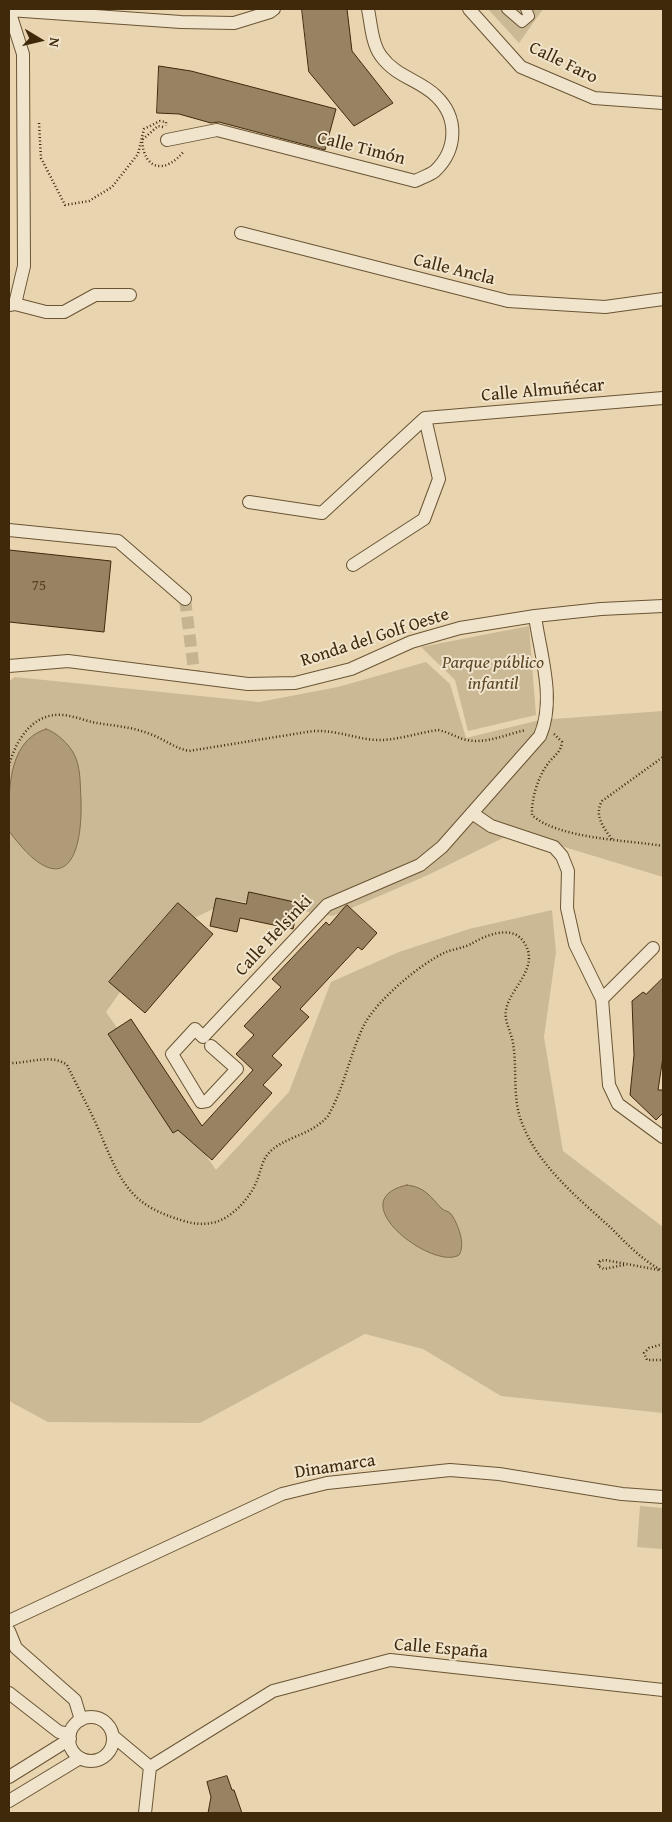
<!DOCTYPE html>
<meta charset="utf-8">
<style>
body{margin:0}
#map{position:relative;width:672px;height:1822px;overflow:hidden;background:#e8d5b0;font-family:"Gentium Book Plus",serif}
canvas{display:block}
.frame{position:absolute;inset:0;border:10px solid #40290b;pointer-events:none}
.north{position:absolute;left:15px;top:15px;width:50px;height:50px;-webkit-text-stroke:4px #f0e4cc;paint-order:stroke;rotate:99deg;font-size:14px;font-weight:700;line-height:20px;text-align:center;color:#40290b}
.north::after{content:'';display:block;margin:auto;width:18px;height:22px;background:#40290b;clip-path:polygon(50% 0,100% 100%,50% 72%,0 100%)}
</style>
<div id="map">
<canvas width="672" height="1822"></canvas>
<div class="frame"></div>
<div class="north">N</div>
</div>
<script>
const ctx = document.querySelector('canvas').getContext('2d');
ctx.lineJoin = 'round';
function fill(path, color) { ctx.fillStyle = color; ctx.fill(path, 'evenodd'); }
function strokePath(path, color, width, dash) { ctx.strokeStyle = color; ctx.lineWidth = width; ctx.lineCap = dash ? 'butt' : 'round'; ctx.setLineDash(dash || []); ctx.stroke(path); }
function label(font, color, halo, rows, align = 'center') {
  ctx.font = font + ' "Gentium Book Plus",serif'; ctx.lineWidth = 4; ctx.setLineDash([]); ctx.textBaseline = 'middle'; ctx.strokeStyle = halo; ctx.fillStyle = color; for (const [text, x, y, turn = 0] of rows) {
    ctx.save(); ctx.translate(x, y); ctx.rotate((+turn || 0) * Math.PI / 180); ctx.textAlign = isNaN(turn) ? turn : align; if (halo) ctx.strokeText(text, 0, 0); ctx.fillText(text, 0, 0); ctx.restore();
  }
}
const green = new Path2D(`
 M 488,9 L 543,9 L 519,43 Z
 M 529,626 L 536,715 L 468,731 L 455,680 L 421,647 Z
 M 426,662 L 450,684 L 466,738 L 540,720 L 663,711 L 663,877 L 515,832 L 428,875 L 333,916 L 232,900 L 161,934 L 106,1012 L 216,1170 L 289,1092 L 331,982 L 399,952 L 469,929 L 552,910 L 556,952 L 544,1037 L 563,1151 L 663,1227 L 663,1413 L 501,1396 L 423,1349 L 365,1334 L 200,1423 L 48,1422 L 9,1401 L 9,681 L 15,677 L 259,702 L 338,687 Z
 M 640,1506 L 663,1508 L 663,1549 L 637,1547 Z`);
const water = new Path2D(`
 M 46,729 C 56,732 69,744 74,754 C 81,767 80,785 81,799 C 83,869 58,898 9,831 C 9,797 5,742 46,729 Z
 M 407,1185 C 425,1187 431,1197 441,1208 C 444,1211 449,1211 451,1214 C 458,1224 466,1244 459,1255 C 433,1271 339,1200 407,1185 Z`);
const building = new Path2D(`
 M 302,9 L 347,9 L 352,51 L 393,103 L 354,126 L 309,72 Z
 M 159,66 L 191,71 L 336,109 L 325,150 L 219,122 L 211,123 L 179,114 L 157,113 Z
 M 9,550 L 111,561 L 104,632 L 9,622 Z
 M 249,892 L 299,903 L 293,929 L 240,918 L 237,932 L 210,926 L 216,898 L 246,904 Z
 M 178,903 L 213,934 L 145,1013 L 109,982 Z
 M 347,905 L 377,933 L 362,950 L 358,947 L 300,1009 L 309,1017 L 272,1056 L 282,1065 L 263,1085 L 272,1093 L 212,1160 L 178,1130 L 173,1133 L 108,1034 L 131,1019 L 202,1126 L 253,1070 L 236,1054 L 254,1035 L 244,1026 L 281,987 L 272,979 L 326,922 L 329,925 Z
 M 663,978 L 663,1057 L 658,1090 L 663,1090 L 663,1113 L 656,1120 L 630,1095 L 634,1055 L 632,1001 L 643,992 L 646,994 Z
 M 227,1776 L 232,1790 L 234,1790 L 242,1813 L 208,1813 L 211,1797 L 207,1782 Z`);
const minorTunnel = new Path2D(`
 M 185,599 L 195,679`);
const path = new Path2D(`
 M 39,123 L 41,158 L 65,205 L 89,201 L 112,187 L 138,154 L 144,129 L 160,121 L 166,122 L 166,126
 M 163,127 L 158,126 L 142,140 C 144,171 166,174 184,151
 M 554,734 L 562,742 C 561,753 553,756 547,765 C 538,777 531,800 532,815 C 558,839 628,840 663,846
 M 9,766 C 15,741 33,712 63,715 C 74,716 86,721 97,723 C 115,726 133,727 150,734 C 164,739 174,748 189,751 L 313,731 C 336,730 353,738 375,740 C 395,741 417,733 438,730 C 449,732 457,738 467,740 C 487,744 507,734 526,730
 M 612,839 C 603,828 594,814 602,801 L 663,757
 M 9,1063 C 27,1064 51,1053 67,1065 C 79,1090 93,1115 103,1140 C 123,1187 133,1206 184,1221 C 200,1226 217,1225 231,1214 C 243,1205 253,1192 258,1178 C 261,1170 262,1161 268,1154 C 282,1137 311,1136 328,1116 C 344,1088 350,1054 364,1025 C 377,1000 420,964 446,952 C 454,949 463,948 471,944 C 484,936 511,924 523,941 C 542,967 510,987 506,1010 C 504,1022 511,1031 513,1043 C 517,1067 513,1090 519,1114 C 532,1161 577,1197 611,1228 C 627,1244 643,1261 663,1271
 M 624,1265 L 604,1269 L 598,1266 L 600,1261 L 605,1260 L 659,1270
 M 663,1344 L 649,1348 L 644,1353 L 647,1360 L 663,1360`);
const pedestrian = new Path2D(`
 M 507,9 L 522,22 L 529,16 L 526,9`);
const minor = new Path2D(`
 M 469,9 L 521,67 L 594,98 L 663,103
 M 9,10 L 23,54 L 24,266 L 15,304 L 9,305
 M 9,10 L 181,22 L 234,23 L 270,12 L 274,9
 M 167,140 L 217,130 L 415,181 C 421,178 430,175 435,171 C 457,150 459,118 436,96 C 420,80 396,77 381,56 C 372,44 371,24 368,9
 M 241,233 L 508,301 L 605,307 L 663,299
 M 15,304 L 46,312 L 64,312 L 95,295 L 130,295
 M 249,502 L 322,513 L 425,418 L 663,398
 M 9,530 L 118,541 L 185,599
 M 353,565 L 424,519 L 439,479 L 425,418
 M 9,666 L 68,661 L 248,684 L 295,683 L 351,669 L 411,642 L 460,628 L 535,616 L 601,609 L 663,606
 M 472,813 L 491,826 L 554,847 L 562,856 L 568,871 L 567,908 L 575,944 L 602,999 L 609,1085 L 618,1104 L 663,1137
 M 602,999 L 653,948
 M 211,1046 L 237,1069 L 207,1101 L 201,1102 L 172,1054 L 195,1029 L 203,1037 L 327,905 L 420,865 L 442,847 L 540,736 C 556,699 540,654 535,616
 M 9,1621 L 282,1494 L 327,1483 L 450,1470 L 499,1474 L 622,1494 L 663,1497
 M 9,1631 L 16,1648 L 75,1700 L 81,1720
 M 9,1693 L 59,1732 L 70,1734
 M69 1739a22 22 0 1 1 44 0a22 22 0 1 1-44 0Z
 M 113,1736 L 150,1767 L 145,1813
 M 150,1767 L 273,1691 L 390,1660 L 663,1690
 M 9,1777 L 70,1739
 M 9,1801 L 80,1758`);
const numberNames = [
 ["75",39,586]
];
const streetNames = [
 ["Calle Faro",563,63,26],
 ["Calle Timón",361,149,14],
 ["Calle Ancla",454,270,14],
 ["Calle Almuñécar",543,391,-5],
 ["Ronda del Golf Oeste",375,638,-18],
 ["Calle Helsinki",274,936,-47],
 ["Dinamarca",335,1467,-9],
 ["Calle España",441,1649,5]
];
const parkNames = [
 ["Parque público",493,663],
 ["infantil",493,684]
];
fill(green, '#cbb894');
fill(water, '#af9b78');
strokePath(water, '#836d4c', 1);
fill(building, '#978261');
strokePath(building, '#40290b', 1);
strokePath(minorTunnel, '#c6b38f', 12, [12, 6]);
strokePath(pedestrian, '#6a5434', 12);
strokePath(minor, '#6a5434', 14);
strokePath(path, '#40290b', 2.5, [1, 2.5]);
strokePath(pedestrian, '#f0e4cc', 10);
strokePath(minor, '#f0e4cc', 12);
label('15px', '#563f20', null, numberNames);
label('18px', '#40290b', '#f0e4cc', streetNames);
label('italic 18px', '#5c4626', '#f0e4cc', parkNames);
</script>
